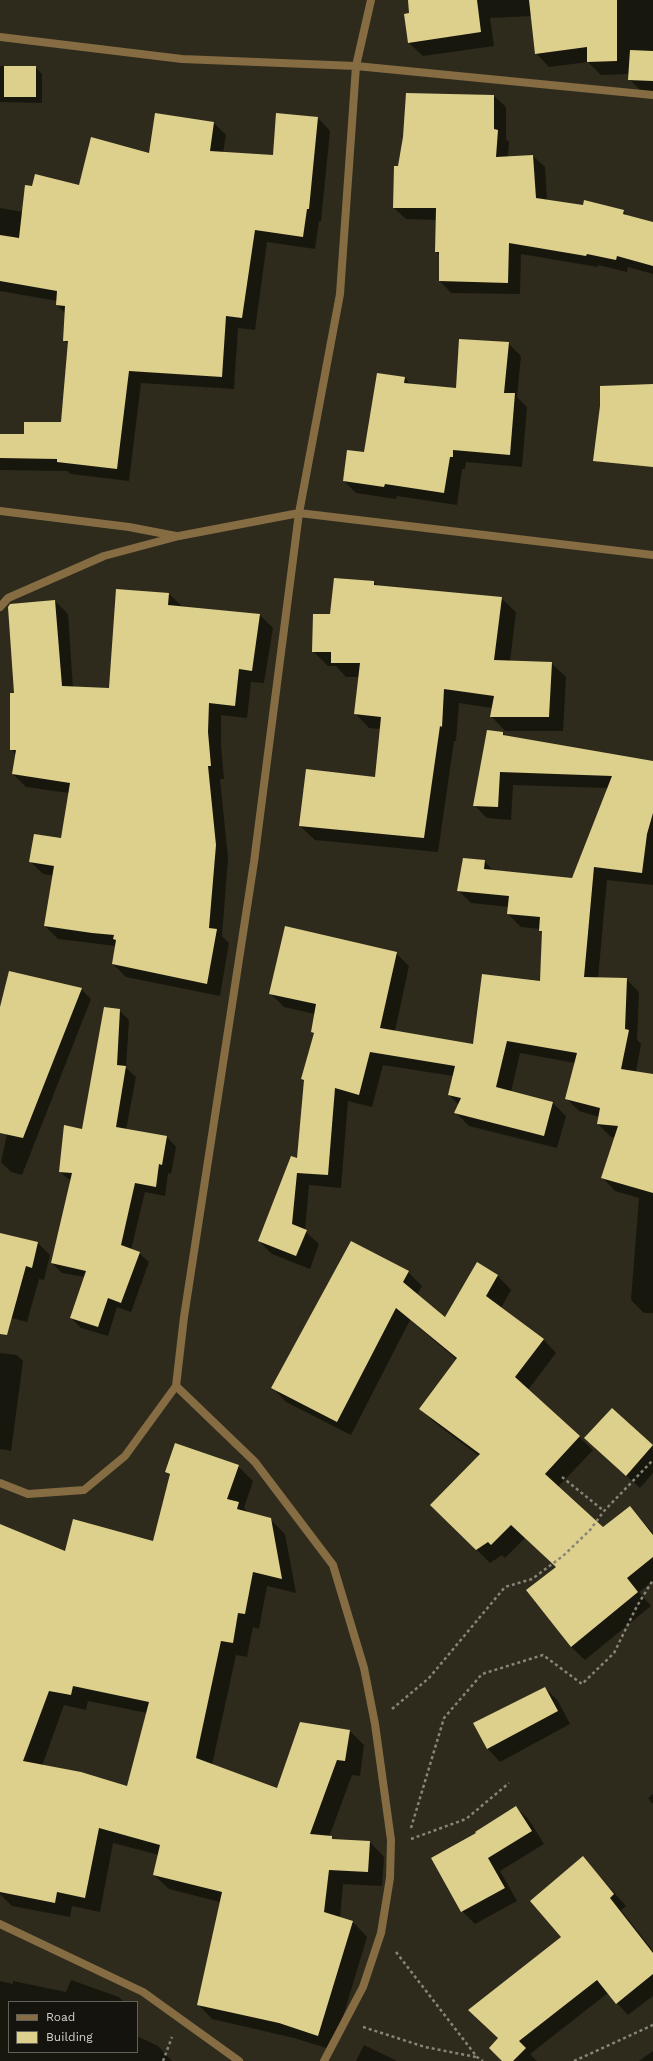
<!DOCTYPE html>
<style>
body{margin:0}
#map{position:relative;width:653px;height:2061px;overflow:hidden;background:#2e2b1c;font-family:"Work Sans",sans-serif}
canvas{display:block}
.legend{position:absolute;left:8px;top:2001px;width:130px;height:52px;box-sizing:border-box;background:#14130d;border:1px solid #616059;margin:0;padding:5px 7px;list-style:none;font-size:12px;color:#d5d3ca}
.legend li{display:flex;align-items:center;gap:8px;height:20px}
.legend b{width:20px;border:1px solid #616059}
</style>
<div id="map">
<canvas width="653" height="2061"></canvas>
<ul class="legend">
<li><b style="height:5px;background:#866c43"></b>Road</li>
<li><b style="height:11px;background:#ddcf8c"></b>Building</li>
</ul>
</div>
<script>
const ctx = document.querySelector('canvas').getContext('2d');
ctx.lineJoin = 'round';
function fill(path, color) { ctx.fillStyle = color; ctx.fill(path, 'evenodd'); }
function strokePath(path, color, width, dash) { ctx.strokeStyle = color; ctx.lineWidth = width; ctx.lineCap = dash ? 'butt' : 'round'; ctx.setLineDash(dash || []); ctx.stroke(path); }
const shadow = new Path2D(`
 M 409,0 L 653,0 L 653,93 L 643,93 L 629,79 L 629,74 L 601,75 L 588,62 L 549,67 L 536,53 L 532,16 L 490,18 L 494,46 L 423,56 L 409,43 Z
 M 0,66 L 35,67 L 42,74 L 42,103 L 0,102 Z
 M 494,96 L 506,107 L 506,139 L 509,142 L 508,157 L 533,156 L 545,167 L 547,201 L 623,211 L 629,217 L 653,223 L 653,274 L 628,267 L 627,272 L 598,265 L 598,267 L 521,254 L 520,294 L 451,293 L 440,281 L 440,256 L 436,252 L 437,220 L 406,219 L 394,208 L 399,167 Z
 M 318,118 L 330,131 L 321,221 L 319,221 L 315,249 L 267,242 L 255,330 L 238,328 L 234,389 L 141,383 L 129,481 L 71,474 L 67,471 L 0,470 L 0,435 L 25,435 L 62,423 L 69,345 L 64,340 L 66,314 L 57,305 L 57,301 L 0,291 L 0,208 L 23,212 L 150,154 L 214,123 L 226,135 L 223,153 L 274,156 Z
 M 508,343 L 521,356 L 517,397 L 527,407 L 522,467 L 466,462 L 465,469 L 462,469 L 457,505 L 397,496 L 396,499 L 356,493 L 344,481 L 364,454 L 405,378 L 411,385 L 457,389 Z
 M 374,582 L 378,586 L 501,598 L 516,612 L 510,661 L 551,663 L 566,677 L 563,731 L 505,731 L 491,716 L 492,708 L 459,703 L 456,741 L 454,741 L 438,852 L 315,840 L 300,826 L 376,778 L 380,729 L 369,728 L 355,713 L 359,677 L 346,677 L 336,666 L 328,666 L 313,651 L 331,615 Z
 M 169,594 L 182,606 L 260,615 L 273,628 L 264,683 L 251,682 L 247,718 L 221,715 L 221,746 L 224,779 L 220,779 L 228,858 L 222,936 L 229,943 L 220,996 L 126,977 L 113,964 L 116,946 L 58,939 L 45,926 L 54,876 L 43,874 L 30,861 L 62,839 L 69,793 L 26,787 L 13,774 L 16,755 L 11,749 L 15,694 L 55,601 L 68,614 L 73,688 L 110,689 Z
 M 503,733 L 507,737 L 653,762 L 653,885 L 607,880 L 598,978 L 626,979 L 639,992 L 637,1040 L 641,1044 L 636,1072 L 653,1075 L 653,1313 L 644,1313 L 631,1300 L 639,1198 L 615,1191 L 602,1177 L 615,1137 L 611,1137 L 598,1124 L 599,1117 L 579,1111 L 566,1098 L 575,1063 L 520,1053 L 511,1092 L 553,1103 L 566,1116 L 557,1148 L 469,1126 L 456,1113 L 459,1105 L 449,1095 L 453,1076 L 383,1065 L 372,1107 L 348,1101 L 341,1188 L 309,1185 L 305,1231 L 319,1244 L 310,1269 L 272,1254 L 259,1241 L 298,1159 L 305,1082 L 302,1079 L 314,1034 L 312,1032 L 315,1014 L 284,1007 L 270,993 L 396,953 L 409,966 L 395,1031 L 474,1045 L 541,982 L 543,934 L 540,929 L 521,927 L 508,914 L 509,907 L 471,903 L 458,890 L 484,861 L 494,871 L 572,879 L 608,788 L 513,785 L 511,820 L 487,818 L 474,805 Z
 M 81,989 L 91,999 L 22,1175 L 11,1172 L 1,1162 L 12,1110 L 0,1108 L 0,1012 Z
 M 119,1010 L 129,1020 L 126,1068 L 136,1077 L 126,1130 L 167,1137 L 176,1147 L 171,1174 L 168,1173 L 165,1196 L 145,1192 L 131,1250 L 139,1253 L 149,1262 L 131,1312 L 117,1307 L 108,1336 L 81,1328 L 71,1318 L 85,1277 L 62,1273 L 52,1263 L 71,1181 L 60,1172 L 83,1130 Z
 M 0,1234 L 37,1242 L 50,1255 L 44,1280 L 39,1279 L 27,1322 L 0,1315 Z
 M 477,1264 L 498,1276 L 511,1290 L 501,1308 L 543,1339 L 556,1353 L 528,1390 L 593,1450 L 558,1487 L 603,1528 L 630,1507 L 653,1533 L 653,1581 L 639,1592 L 651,1606 L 585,1660 L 571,1647 L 527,1590 L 557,1567 L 525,1538 L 505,1558 L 502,1555 L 490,1563 L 432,1505 L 479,1456 L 434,1422 L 421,1408 L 457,1360 L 410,1320 L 351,1435 L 286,1402 L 273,1388 L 408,1272 L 422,1286 L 417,1295 L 445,1318 Z
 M 0,1353 L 17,1355 L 23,1361 L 11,1451 L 0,1449 Z
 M 612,1409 L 653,1446 L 653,1473 L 640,1488 L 599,1451 Z
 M 238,1466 L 253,1481 L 244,1508 L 249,1513 L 270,1519 L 285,1534 L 296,1593 L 267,1586 L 259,1629 L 253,1627 L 247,1657 L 236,1655 L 212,1765 L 277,1789 L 349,1730 L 364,1745 L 360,1776 L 352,1775 L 329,1837 L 335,1840 L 370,1842 L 384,1857 L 382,1886 L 343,1884 L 340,1918 L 353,1922 L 367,1937 L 333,2050 L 294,2038 L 212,2019 L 198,2004 L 220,1902 L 169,1889 L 154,1875 L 159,1855 L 113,1843 L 100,1912 L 72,1906 L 70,1917 L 12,1906 L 0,1894 L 0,1525 L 65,1553 L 154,1542 L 170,1476 L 166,1472 ZM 88,1701 L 147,1713 L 128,1787 L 42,1766 L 64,1705 L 86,1710 Z
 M 545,1688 L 558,1701 L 570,1724 L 500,1762 L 488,1749 L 474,1723 Z
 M 653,1794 L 653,1804 L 648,1798 Z
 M 516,1807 L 529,1820 L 544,1844 L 500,1871 L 517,1901 L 475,1924 L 462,1911 L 477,1834 Z
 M 583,1858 L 626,1906 L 621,1910 L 653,1951 L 653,1996 L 628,2015 L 608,1993 L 530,2054 L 537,2061 L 504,2061 L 499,2039 L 563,1937 Z
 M 71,1980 L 119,1997 L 124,2002 L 9,2002 L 9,2052 L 137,2052 L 137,2036 L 158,2046 L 172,2061 L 0,2061 L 0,1981 L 13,1984 L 13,1981 L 66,1992 Z
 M 364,2045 L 397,2061 L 356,2061 Z
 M 653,2051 L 653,2061 L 639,2061 Z`);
const building = new Path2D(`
 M 408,0 L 477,0 L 481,32 L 408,43 L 404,14 L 409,13 Z
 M 529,0 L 617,0 L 617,61 L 587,62 L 587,47 L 535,54 Z
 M 630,50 L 653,51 L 653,81 L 628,80 Z
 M 4,66 L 36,66 L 36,97 L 4,97 Z
 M 406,93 L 494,95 L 494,129 L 498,130 L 496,157 L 533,155 L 536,198 L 583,205 L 584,200 L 624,210 L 623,214 L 653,222 L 653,266 L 617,256 L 616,260 L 587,254 L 586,256 L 509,243 L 508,283 L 439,281 L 439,252 L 435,252 L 436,208 L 393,208 L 394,166 L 398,166 L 403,137 Z
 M 155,113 L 214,122 L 210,151 L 273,155 L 276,113 L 318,117 L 309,209 L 307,209 L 303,237 L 255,230 L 242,318 L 226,316 L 222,377 L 129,371 L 117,469 L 57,462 L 57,459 L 0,458 L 0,434 L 24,434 L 24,422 L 61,422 L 68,341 L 63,341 L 65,306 L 56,305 L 57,291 L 0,281 L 0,235 L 19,238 L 25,185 L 32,186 L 35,174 L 79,185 L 91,137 L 149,153 Z
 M 459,339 L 509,342 L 504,393 L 515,393 L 510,455 L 453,450 L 453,457 L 450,457 L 444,493 L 385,484 L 384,487 L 343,481 L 347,450 L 364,452 L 377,373 L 405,377 L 404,383 L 456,388 Z
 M 653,384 L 653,467 L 593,461 L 600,406 L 600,386 Z
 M 334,578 L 374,581 L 374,585 L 502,597 L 494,660 L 552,662 L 549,717 L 490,717 L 494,696 L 444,689 L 442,727 L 440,726 L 424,838 L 299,826 L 306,769 L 375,777 L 381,717 L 354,714 L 360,663 L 331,663 L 331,652 L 312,652 L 313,614 L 330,614 Z
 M 116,589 L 169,593 L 168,605 L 260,614 L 252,671 L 239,669 L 235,706 L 209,703 L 208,732 L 211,766 L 208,766 L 216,845 L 209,928 L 217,929 L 207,984 L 112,964 L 116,940 L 113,939 L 114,935 L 92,933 L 44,926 L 54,866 L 29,862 L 34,834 L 61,838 L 70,783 L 12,774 L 16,750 L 10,750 L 10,693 L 14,693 L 8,607 L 10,604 L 55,600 L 62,686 L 109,688 Z
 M 487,730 L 503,732 L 503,735 L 653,761 L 653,813 L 647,834 L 642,873 L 594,867 L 584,977 L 627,978 L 625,1029 L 629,1030 L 621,1069 L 653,1074 L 653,1193 L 601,1178 L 618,1126 L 597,1124 L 600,1108 L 565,1099 L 577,1053 L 507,1041 L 496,1087 L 553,1102 L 544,1136 L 454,1113 L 461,1098 L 448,1095 L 455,1066 L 370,1052 L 359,1095 L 335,1088 L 328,1175 L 297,1173 L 292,1224 L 307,1230 L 296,1256 L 258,1241 L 291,1156 L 297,1158 L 304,1080 L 301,1079 L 314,1033 L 311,1032 L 316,1004 L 269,994 L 285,926 L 397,952 L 380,1028 L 473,1044 L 482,974 L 540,981 L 542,931 L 539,931 L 540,917 L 507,914 L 509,896 L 457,891 L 463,858 L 485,860 L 484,869 L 572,878 L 612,776 L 500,772 L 498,807 L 473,806 Z
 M 9,971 L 82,988 L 23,1138 L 0,1133 L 0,1007 Z
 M 104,1007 L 120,1009 L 117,1065 L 126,1066 L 116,1127 L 167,1136 L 162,1165 L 159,1164 L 156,1187 L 135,1183 L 121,1245 L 140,1252 L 121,1303 L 108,1298 L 98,1327 L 70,1318 L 86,1271 L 51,1263 L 72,1173 L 59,1172 L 64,1125 L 82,1129 Z
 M 0,1233 L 38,1242 L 32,1268 L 26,1266 L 7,1335 L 0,1334 Z
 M 351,1241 L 409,1271 L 403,1282 L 445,1317 L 477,1262 L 498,1275 L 486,1296 L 544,1339 L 515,1377 L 580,1436 L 545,1474 L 603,1527 L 630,1506 L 653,1535 L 653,1557 L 627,1578 L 638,1592 L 571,1647 L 526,1590 L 556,1567 L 511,1525 L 491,1545 L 488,1542 L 476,1550 L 430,1505 L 480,1454 L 419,1409 L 457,1358 L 396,1308 L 337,1422 L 271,1388 Z
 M 612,1408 L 653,1445 L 626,1476 L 584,1438 Z
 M 175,1443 L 239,1465 L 227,1499 L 239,1502 L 237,1509 L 271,1518 L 282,1579 L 253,1572 L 245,1614 L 238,1613 L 233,1643 L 221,1641 L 196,1758 L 277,1788 L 300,1722 L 350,1730 L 345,1761 L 337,1760 L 310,1834 L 332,1836 L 332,1839 L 370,1841 L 368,1872 L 329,1870 L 324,1912 L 353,1921 L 318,2036 L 279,2023 L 197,2005 L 222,1892 L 153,1875 L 160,1845 L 99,1828 L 85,1898 L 57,1892 L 55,1903 L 0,1892 L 0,1524 L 65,1551 L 73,1519 L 153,1541 L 170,1474 L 165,1472 ZM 73,1686 L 149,1702 L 127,1786 L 81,1772 L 23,1761 L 49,1691 L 71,1695 Z
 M 545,1687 L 558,1711 L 487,1749 L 473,1723 Z
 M 516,1806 L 532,1831 L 488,1858 L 505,1888 L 461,1912 L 431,1858 L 476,1833 L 475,1832 Z
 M 583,1856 L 614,1894 L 610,1898 L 653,1953 L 653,1974 L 616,2004 L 597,1980 L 519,2041 L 526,2048 L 513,2061 L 502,2061 L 489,2048 L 498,2038 L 468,2010 L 561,1937 L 530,1901 Z`);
const path = new Path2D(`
 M 562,1477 L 604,1511
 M 392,1709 L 429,1678 L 505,1587 L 532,1579 L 563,1556 L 590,1530 L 604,1511 L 653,1460
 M 411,1828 L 444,1718 L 482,1674 L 543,1655 L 582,1684 L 614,1653 L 637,1606 L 653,1580
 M 411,1839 L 466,1819 L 509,1783
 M 396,1952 L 477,2057 L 483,2061
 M 363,2027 L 425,2047 L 476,2057
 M 163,2061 L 172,2037
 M 574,2061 L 653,2025`);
const minor = new Path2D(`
 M 0,37 L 182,59 L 356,66 L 653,95
 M 0,511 L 129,527 L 176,536
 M 0,607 L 8,598 L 104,556 L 179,536 L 299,513 L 653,555
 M 176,1386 L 255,1462 L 333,1565 L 364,1668 L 375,1724 L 391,1840 L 390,1878 L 381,1933 L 363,1987 L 324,2061
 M 0,1483 L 28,1494 L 84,1490 L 125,1456 L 176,1386 L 184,1317 L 254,862 L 299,513 L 340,294 L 356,66 L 371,0
 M 0,1924 L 143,1992 L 239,2061`);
fill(shadow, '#0007');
fill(building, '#ddcf8c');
strokePath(path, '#878579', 2.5, [3, 3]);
strokePath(minor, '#866c43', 8);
</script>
